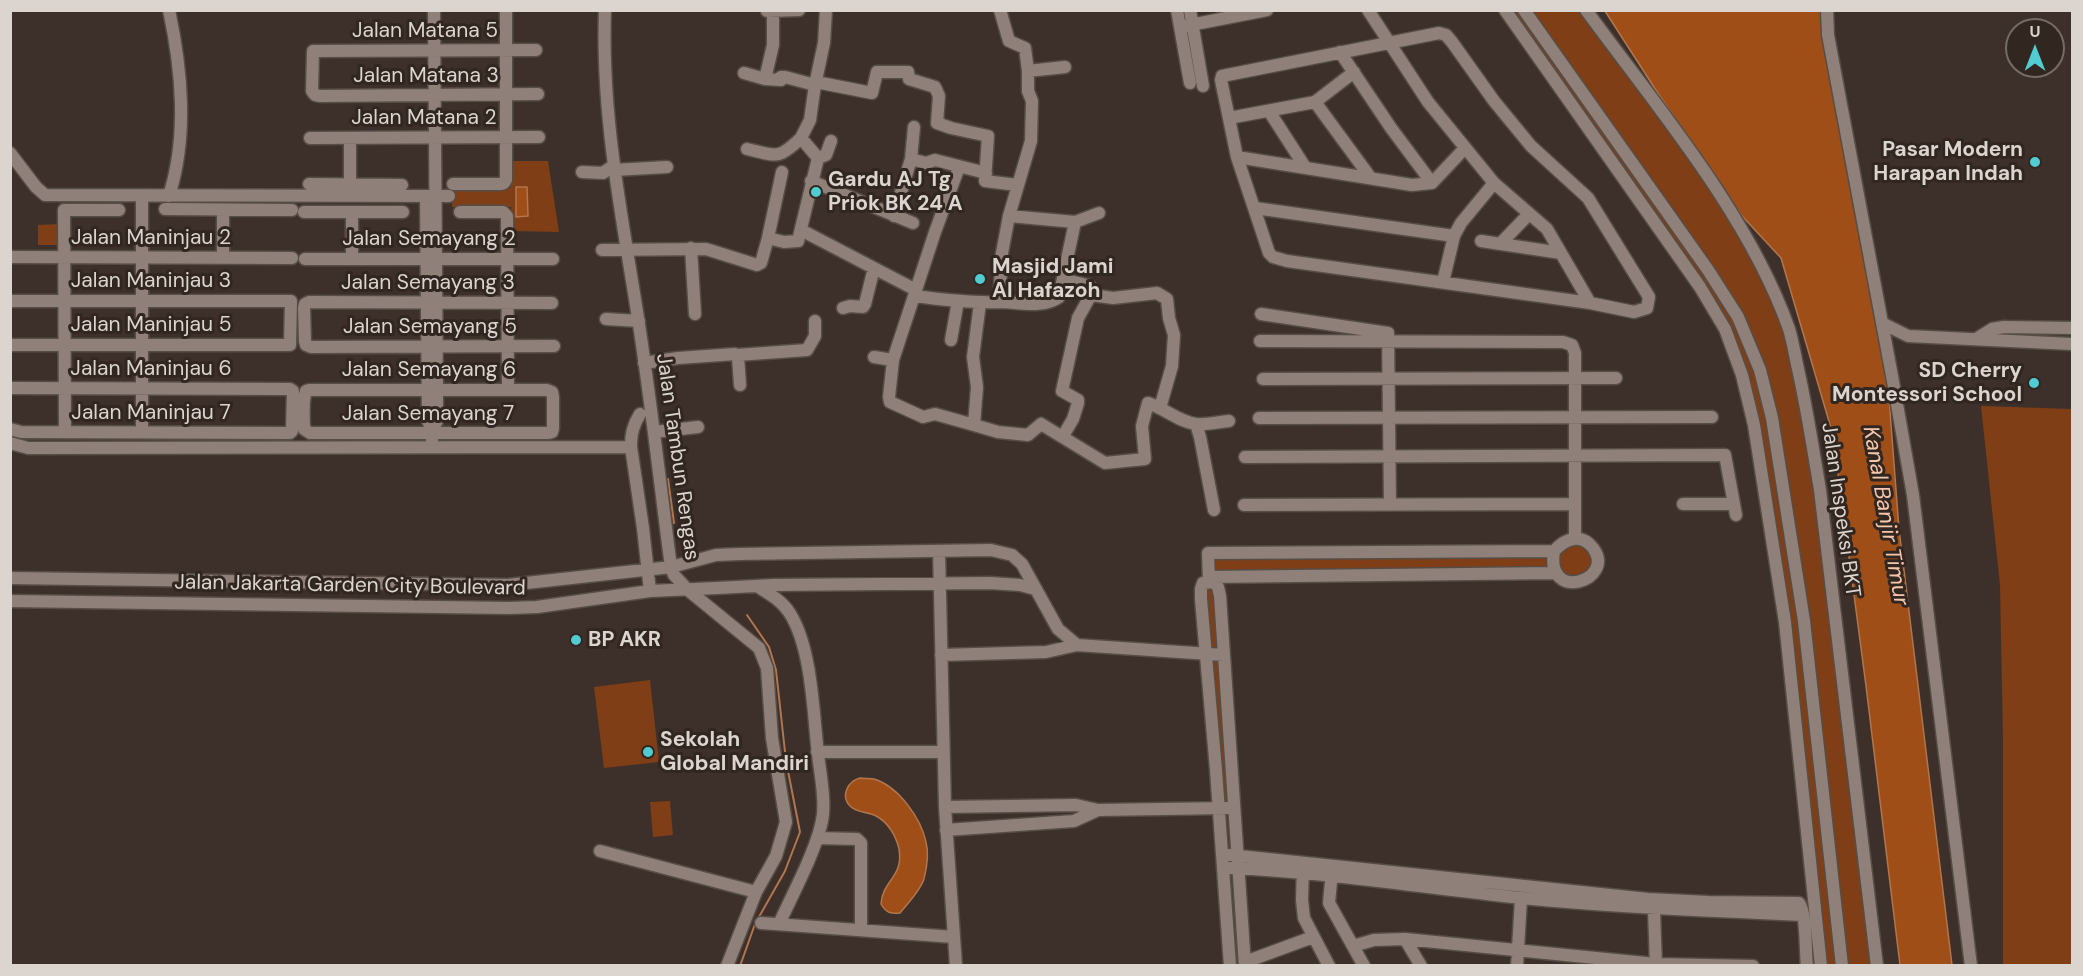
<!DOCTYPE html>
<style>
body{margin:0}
#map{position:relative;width:2083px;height:976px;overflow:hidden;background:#3d302a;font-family:"DM Sans",sans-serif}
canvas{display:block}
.frame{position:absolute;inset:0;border:12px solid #dbd4cf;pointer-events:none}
.north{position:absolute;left:2005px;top:18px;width:60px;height:60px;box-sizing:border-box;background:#322720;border:2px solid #766c66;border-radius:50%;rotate:0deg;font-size:16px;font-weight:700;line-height:24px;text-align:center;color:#dbd4cf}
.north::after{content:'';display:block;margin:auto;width:21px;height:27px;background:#51ccd2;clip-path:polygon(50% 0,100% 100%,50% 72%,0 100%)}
</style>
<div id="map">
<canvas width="2083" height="976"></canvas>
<div class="frame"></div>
<div class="north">U</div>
</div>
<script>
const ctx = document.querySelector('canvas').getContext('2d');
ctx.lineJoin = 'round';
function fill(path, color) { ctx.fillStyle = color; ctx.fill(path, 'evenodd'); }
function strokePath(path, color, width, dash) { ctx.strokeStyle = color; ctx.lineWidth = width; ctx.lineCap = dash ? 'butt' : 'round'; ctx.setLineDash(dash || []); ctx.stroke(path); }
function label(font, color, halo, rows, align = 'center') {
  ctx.font = font + ' "DM Sans",sans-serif'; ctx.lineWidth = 6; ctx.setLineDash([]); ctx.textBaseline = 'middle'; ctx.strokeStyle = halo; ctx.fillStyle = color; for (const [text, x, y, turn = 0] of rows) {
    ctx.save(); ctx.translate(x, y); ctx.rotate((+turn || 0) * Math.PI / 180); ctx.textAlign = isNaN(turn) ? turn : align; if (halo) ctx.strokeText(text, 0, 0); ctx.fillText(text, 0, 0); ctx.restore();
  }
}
const green = new Path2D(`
 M 1505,11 L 1586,11 L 1745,235 L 1777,300 L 1820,490 L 1877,965 L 1821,965 L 1799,760 L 1754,425 L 1725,329 Z
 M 510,161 L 548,161 L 559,232 L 512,231 L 511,207 L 452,207 L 452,189 L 511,188 Z
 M 59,224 L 59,245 L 38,245 L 38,225 Z
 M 1981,406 L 2072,409 L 2072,965 L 2003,965 L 2003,741 L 2000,585 Z
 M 1575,538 L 1597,560 L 1587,580 L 1556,573 L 1209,577 L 1208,553 L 1554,551 Z
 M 1214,582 L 1234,808 L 1219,808 L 1203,583 Z
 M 650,680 L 659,762 L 604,768 L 594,687 Z
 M 670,801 L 673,835 L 653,837 L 650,802 Z`);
const water = new Path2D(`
 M 1605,11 L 1825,11 L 1885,346 L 1899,529 L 1952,965 L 1900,965 L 1866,686 L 1833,435 L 1781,258 L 1742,216 L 1659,95 Z
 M 516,187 L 527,187 L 528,216 L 516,217 Z
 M 860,778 C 864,779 870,778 874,779 C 898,786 921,818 926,842 C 929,853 927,867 924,879 C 920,891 908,903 900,913 C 891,914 886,913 881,904 C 882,881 904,877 899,849 C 896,836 888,822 876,816 C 868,812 857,813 850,806 C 840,796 848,781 860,778 Z`);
const stream = new Path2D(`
 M 668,479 L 674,523
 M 740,966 L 755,924 L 785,871 L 800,832 L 786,761 L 776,670 L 769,647 L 747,615`);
const minor = new Path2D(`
 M 169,10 C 182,71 188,136 169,196
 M 605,10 C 601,115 622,216 638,318 C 651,401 660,484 671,567 L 674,575 L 688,590 L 759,648 L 767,668 L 772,738 L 786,822 L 776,856 L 756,892 L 727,966
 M 1177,10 L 1190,83
 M 1190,10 L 1203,86
 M 1368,10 L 1428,102 L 1494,183 L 1547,229 L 1590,303
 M 1505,10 L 1700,287 L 1725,329 L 1742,375 L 1754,425 L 1785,622 L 1821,966
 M 1524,10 L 1708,270 L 1738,317 L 1760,370 L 1772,418 L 1804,621 L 1842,966
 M 1586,10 C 1657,107 1749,215 1789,329 C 1793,342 1795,356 1798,369 C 1807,409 1813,449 1820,490 L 1877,966
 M 1827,10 L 1828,35 L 1892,376 L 1913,495 L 1971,966
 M 767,11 L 799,10
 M 1180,27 L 1267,10
 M 1439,33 L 1446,35 L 1452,42 L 1494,101 L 1531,146 L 1588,198 L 1649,297 L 1647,308 L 1634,312 L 1590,303 L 1287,261 L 1273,257 L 1269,253 L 1237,157 L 1221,80 L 1222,76 Z
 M 536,50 L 313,51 L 312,91 L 315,95 L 320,96 L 538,94
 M 1340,52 L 1391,128 L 1432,183
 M 1028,71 L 1065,67
 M 744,73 L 765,79 L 773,45 L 773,10
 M 765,79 L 781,80 L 781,77 L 785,77 L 815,85
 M 816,82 L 872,93 L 877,72 L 908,72 L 909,79 L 935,87 L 939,96 L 937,123 L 951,128 L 988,136 L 985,181 L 1017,185
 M 1315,102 L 1370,177
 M 1269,111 L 1305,167
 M 1229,118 L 1315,102 L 1354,72
 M 310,138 L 539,137
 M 350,138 L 350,184
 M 747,149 C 777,156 778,160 801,138
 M 10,153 L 36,187 L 45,195 L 449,196
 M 1237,157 L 1412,185 L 1432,183 L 1465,148
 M 818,158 L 826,155 L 831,141
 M 911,159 L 926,163 L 935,160 L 986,173
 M 959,167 L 935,232 L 893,360 L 889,397 L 890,402 L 923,417 L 935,414 L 974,425
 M 614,170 L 667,167
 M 582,172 L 603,173 L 613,166
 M 811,181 L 913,223
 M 309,184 L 402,185
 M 453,184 L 501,184 L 504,183 L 506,180 L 506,10
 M 426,198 L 428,421 L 432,430
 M 1255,208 L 1454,236
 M 165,209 L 292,210
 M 304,212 L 403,212
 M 352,212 L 352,259
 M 460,212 L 503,212 L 507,216 L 508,390
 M 894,216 L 911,159 L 914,127
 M 1075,222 L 1099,213
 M 801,230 L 916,290
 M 768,238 L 782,172
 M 1481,241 L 1561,253
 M 1500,244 L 1529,214
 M 691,248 L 695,314
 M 602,250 L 706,249 L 757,265 L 761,263 L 768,238 L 784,242 L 798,241 L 818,158 L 801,138 L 810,120 L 815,85 L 824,43 L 826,10
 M 10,257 L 292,258
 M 223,258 L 223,210
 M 305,259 L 553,259
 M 1443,282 L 1454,236 L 1461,223 L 1494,183
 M 1091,295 L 1113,298 L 1157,293 L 1167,299 L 1169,318 L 1174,335 L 1172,366 L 1160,408
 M 915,296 C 943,300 971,303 999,302 C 1018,302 1042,309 1059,297 L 1075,222 L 1009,216
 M 10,301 L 291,301 L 290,345 L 10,345
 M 999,302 L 1002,253 L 1009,216 L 1031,141 L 1032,101 L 1028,91 L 1028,71 L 1025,48 L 1009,41 L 1000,10
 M 552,303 L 309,302 L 305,304 L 304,308 L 305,341 L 306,345 L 311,347 L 554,346
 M 980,303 L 973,357 L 977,387 L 974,425 L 998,432 L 1028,435 L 1041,424 L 1105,463 L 1145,459 L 1142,426 L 1148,403 C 1164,408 1179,422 1196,424 C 1206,425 1218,422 1229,421
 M 843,308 L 850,306 L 863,307 L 865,304 L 874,268
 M 1261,314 L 1388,333 L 1390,505
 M 606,319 L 639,321
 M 1882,323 L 1908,336 L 2072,344
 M 1976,339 L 1992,329 L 2004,327 L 2072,328
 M 951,340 L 958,301
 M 1260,341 L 1563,342 L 1572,345 L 1575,353 L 1575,538
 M 737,355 L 807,350 L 815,336 L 815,321
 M 874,357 L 893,360
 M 644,363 L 678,358 L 735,354 L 738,357 L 740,385
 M 1263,379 L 1616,378
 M 10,388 L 290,389 L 293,391 L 292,431 L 290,433 L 21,432 L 10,429
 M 309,390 L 547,390 L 552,392 L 553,397 L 553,428 L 552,432 L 547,433 L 310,433 L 304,429 C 304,417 302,403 306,391 Z
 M 640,414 C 633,425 631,434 631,447 L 643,528 L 650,591
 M 1259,418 L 1712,417
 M 1196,424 L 1200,437 L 1214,510
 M 65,432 L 64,210 L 119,210
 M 142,432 L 142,196
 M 654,432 L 698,427
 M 1063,436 L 1073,419 L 1078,403 L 1078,400 L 1062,391 L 1078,318 L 1093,291 L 1090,286 L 1063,279
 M 432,440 L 432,430 L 437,421 L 437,390 L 434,10
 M 10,443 L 28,448 L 631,447
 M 1245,457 L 1725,455 L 1736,515
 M 1683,504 L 1734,504
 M 1244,505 L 1575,504
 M 939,551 L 945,807 L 956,966
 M 1209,577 L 1556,573
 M 10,578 L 508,585 L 671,567 L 716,555 L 739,554 L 991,550 L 1012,555 L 1022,564 L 1058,629 L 1077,645
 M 1209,581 L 1208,553 L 1554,551 C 1565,539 1581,532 1593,548 C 1617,580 1545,604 1554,551
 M 757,586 C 768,593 781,600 789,612 C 812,647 813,712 818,754 C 820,773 825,794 823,814 C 820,844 792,895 779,924
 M 10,601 L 509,608 L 537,607 L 650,591 L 717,588 L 774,585 L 990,583 L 1020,585 L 1035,589
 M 941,655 L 1046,652 L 1077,645 L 1224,655
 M 817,752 L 943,752
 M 945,807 L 1076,805 L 1098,810 L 1227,808
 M 946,830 L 1074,821 L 1098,810
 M 817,838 L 857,839 L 861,843 L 861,930
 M 600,851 L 756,892
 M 1230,855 L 1648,899 L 1708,902 L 1799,903 C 1807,914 1805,950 1807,966
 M 1303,865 L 1302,900 L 1304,918 L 1329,966
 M 1230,868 C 1327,872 1424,888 1521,898 C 1615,907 1708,911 1803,915
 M 1332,871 L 1329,903 L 1364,966
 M 1654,910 L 1656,966
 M 761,923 L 954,937
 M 1405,939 L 1421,966
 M 1353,946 L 1374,940 L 1405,939 L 1656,964 L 1753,966
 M 1245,962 L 1313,937
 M 1230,966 L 1216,770 L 1201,599 L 1201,589 L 1203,583 L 1214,582 L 1218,587 L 1220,596 L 1245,966
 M 1517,966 L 1521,898`);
const markers = [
 [2035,162,6,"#51ccd2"],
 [816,192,6,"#51ccd2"],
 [980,279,6,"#51ccd2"],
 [2034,383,6,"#51ccd2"],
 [576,640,6,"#51ccd2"],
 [648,752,6,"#51ccd2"]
];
const streetNames = [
 ["Jalan Matana 5",425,31],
 ["Jalan Matana 3",426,76],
 ["Jalan Matana 2",424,118],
 ["Jalan Maninjau 2",151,238],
 ["Jalan Semayang 2",429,239],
 ["Jalan Maninjau 3",151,281],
 ["Jalan Semayang 3",428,283],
 ["Jalan Maninjau 5",151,325],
 ["Jalan Semayang 5",430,327],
 ["Jalan Maninjau 6",151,369],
 ["Jalan Semayang 6",429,370],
 ["Jalan Maninjau 7",151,413],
 ["Jalan Semayang 7",428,414],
 ["Jalan Tambun Rengas",677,457,82],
 ["Jalan Inspeksi BKT",1840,510,82],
 ["Jalan Jakarta Garden City Boulevard",350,586,1]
];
const poiNames = [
 ["Pasar Modern",2023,150,"right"],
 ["Harapan Indah",2023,174,"right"],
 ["Gardu AJ Tg",828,180],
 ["Priok BK 24 A",828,204],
 ["Masjid Jami",992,267],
 ["Al Hafazoh",992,291],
 ["SD Cherry",2022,371,"right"],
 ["Montessori School",2022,395,"right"],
 ["BP AKR",588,640],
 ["Sekolah",660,740],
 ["Global Mandiri",660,764]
];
const waterNames = [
 ["Kanal Banjir Timur",1885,516,80]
];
fill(green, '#7f3e15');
fill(water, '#a04e18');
strokePath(water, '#b2764f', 1.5);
strokePath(stream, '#b2764f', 2);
strokePath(minor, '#574d47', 15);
strokePath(minor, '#8f8079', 12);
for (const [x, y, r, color] of markers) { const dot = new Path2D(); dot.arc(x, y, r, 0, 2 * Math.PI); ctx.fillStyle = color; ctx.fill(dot); strokePath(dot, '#322720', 2); }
label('21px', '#dbd4cf', '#322720', streetNames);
label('bold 21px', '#dbd4cf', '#322720', poiNames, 'left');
label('italic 22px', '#f4c6ad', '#322720', waterNames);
</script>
